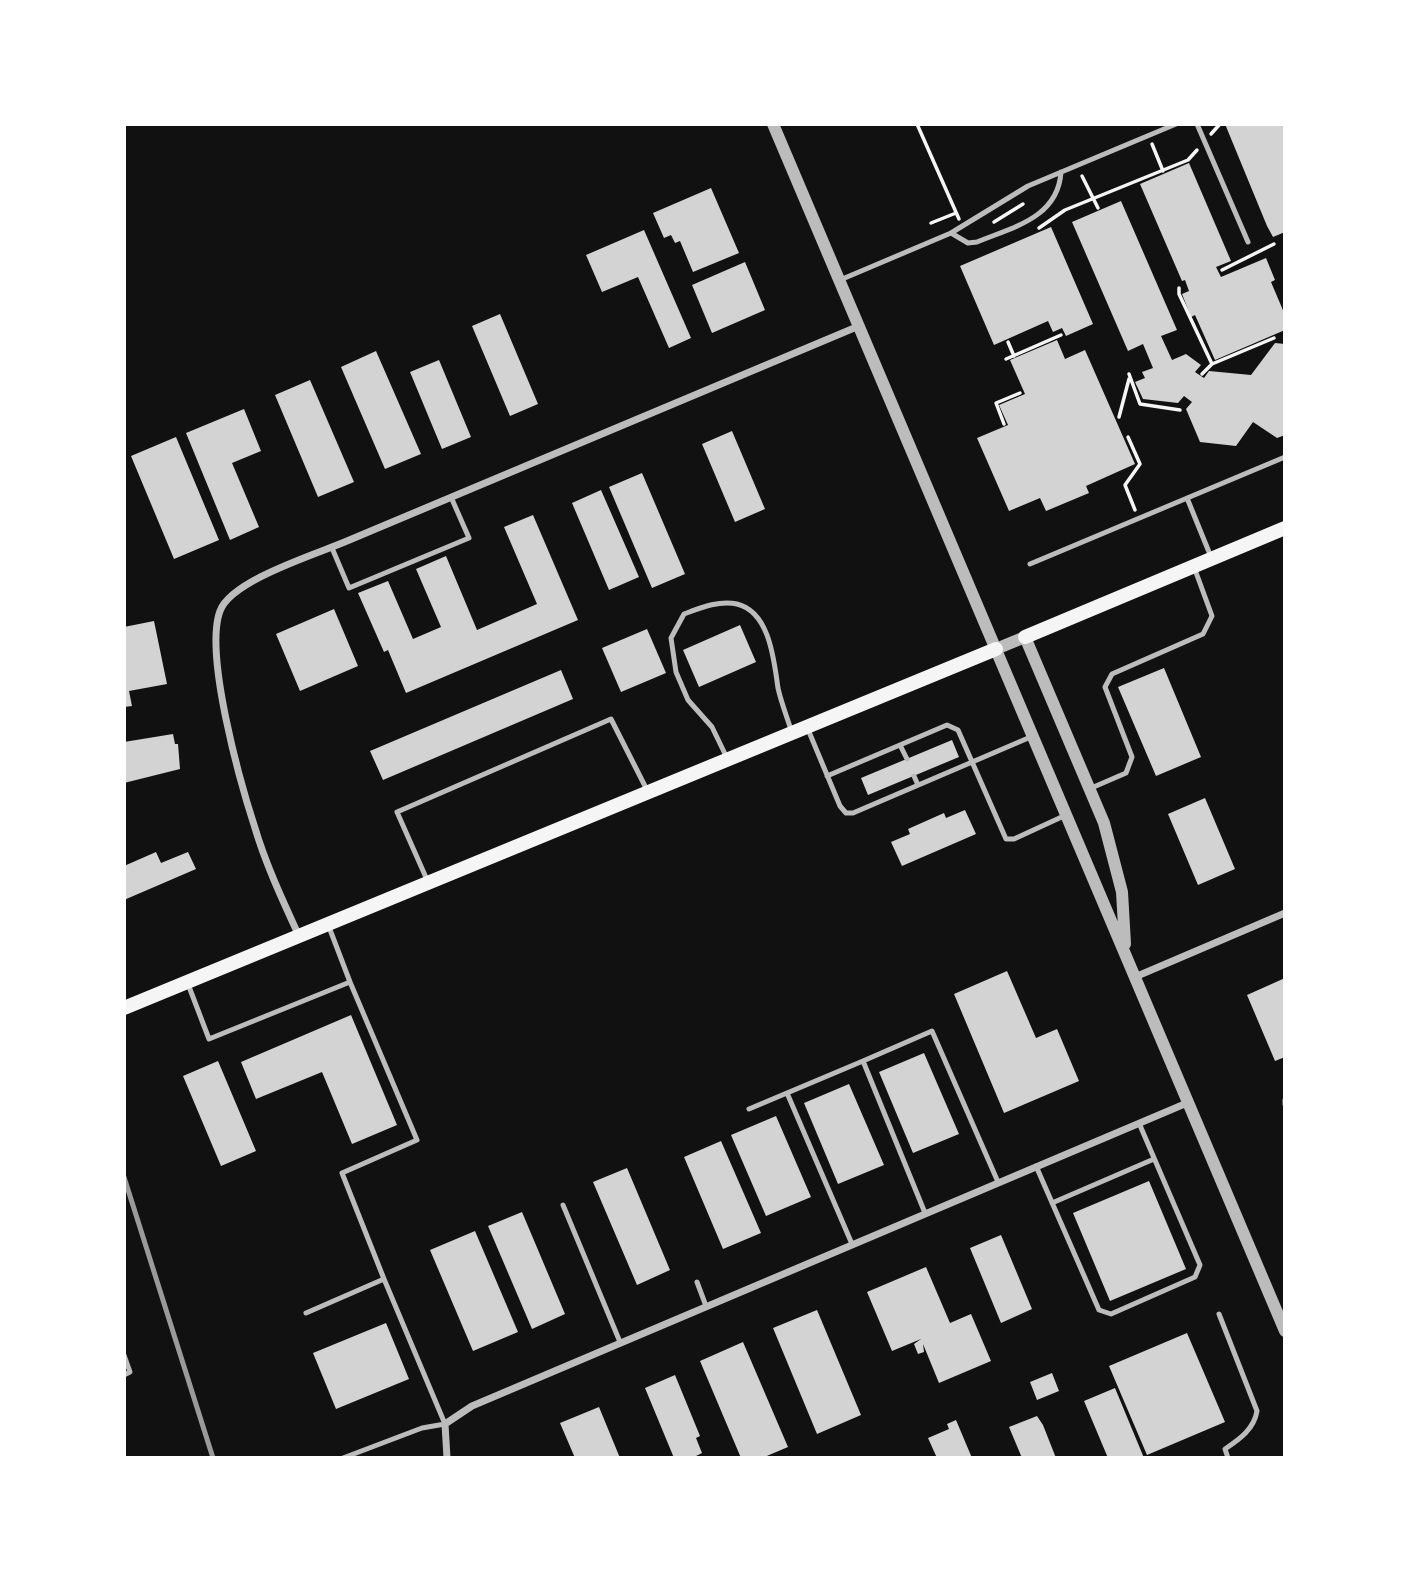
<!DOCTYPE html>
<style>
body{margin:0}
#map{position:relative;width:1409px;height:1582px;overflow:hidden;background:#111;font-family:Overpass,sans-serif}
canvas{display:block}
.frame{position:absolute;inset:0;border:126px solid #fff;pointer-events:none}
</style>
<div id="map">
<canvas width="1409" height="1582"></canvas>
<div class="frame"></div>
</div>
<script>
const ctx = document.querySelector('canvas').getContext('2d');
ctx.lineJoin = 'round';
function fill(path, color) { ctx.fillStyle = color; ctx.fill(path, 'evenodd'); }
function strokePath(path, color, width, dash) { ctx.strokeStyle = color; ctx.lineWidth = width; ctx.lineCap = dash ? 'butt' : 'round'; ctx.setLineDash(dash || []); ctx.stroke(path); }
const building = new Path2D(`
 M 1225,124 L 1283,124 L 1285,232 L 1273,237 L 1267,226 Z
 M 1189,163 L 1231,261 L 1216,267 L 1221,277 L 1266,258 L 1275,280 L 1271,282 L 1285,315 L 1285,330 L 1215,360 L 1195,315 L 1191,317 L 1182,294 L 1189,291 L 1185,280 L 1182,281 L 1140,184 Z
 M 711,188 L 739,253 L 693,272 L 680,241 L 675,243 L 671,235 L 664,238 L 653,213 Z
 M 1121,201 L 1177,330 L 1161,336 L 1172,360 L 1186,354 L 1201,365 L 1195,372 L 1204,378 L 1209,371 L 1251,375 L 1275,343 L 1285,344 L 1285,435 L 1277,438 L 1253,422 L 1236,446 L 1200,442 L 1186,409 L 1192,402 L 1184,396 L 1178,403 L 1143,399 L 1135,382 L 1145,378 L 1142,372 L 1153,368 L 1143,344 L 1128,351 L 1072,222 Z
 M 1051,227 L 1093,324 L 1066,336 L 1062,328 L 1053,332 L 1048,321 L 994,345 L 960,266 Z
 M 644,230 L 691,338 L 669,348 L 638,277 L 602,292 L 586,255 Z
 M 745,262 L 765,310 L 712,333 L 692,285 Z
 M 500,314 L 538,404 L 510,416 L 472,326 Z
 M 1057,340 L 1065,359 L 1085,350 L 1135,464 L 1086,486 L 1089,493 L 1046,511 L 1040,498 L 1009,511 L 977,438 L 1008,425 L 999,405 L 1025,394 L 1010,360 Z
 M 376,351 L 421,454 L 385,469 L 341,367 Z
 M 439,360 L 471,437 L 442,449 L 410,372 Z
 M 310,380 L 354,482 L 318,497 L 275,395 Z
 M 244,409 L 261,451 L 232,463 L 259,527 L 230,540 L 186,433 Z
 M 732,431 L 765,509 L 735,522 L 702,444 Z
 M 176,437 L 219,540 L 174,559 L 131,456 Z
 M 642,473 L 685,574 L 652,588 L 609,487 Z
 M 601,490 L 639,577 L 609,590 L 572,503 Z
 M 533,515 L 578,620 L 406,693 L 388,650 L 384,652 L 358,593 L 388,581 L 413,639 L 441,627 L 416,569 L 446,556 L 477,630 L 537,604 L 504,527 Z
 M 334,609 L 358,666 L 300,691 L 276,634 Z
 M 154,621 L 167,684 L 129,691 L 132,706 L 124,707 L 124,627 Z
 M 740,625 L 756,662 L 699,687 L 683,650 Z
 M 647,629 L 666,673 L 621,692 L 602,648 Z
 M 1164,668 L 1201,757 L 1156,776 L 1118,687 Z
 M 561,670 L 573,699 L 383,780 L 370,751 Z
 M 173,734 L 175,744 L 178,744 L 180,769 L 124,783 L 124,742 Z
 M 952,740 L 959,757 L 868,795 L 861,778 Z
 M 1205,798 L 1235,869 L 1198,885 L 1168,814 Z
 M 965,810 L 976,834 L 902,866 L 891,842 L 910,834 L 908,829 L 944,813 L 946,818 Z
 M 156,852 L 161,863 L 188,852 L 196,869 L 124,900 L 124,866 Z
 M 1007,971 L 1036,1038 L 1057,1029 L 1079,1081 L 1004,1113 L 954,994 Z
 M 1285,978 L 1285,1057 L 1275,1061 L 1247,995 Z
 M 351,1015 L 397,1125 L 352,1144 L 322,1072 L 256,1099 L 241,1062 Z
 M 924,1053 L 959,1134 L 913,1153 L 879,1072 Z
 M 218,1061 L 256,1151 L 221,1166 L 183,1076 Z
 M 849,1084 L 884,1165 L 838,1184 L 804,1103 Z
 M 776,1116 L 811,1197 L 766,1216 L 731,1135 Z
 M 721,1141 L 761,1233 L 723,1249 L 684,1157 Z
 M 627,1168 L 670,1270 L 637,1285 L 593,1182 Z
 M 1149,1181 L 1186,1269 L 1110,1301 L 1073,1213 Z
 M 522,1212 L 565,1314 L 532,1329 L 488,1226 Z
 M 475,1231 L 518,1332 L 473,1351 L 430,1250 Z
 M 1001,1235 L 1032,1309 L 1001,1323 L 970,1248 Z
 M 926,1267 L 950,1323 L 971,1314 L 991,1361 L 939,1383 L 923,1344 L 924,1352 L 918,1354 L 914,1344 L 921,1339 L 892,1351 L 867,1292 Z
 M 817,1310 L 861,1415 L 817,1434 L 773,1328 Z
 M 386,1323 L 409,1379 L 336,1409 L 313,1353 Z
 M 1187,1333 L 1225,1422 L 1147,1455 L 1109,1366 Z
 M 743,1342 L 788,1447 L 762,1458 L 741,1458 L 700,1361 Z
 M 1052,1373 L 1059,1391 L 1037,1400 L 1030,1382 Z
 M 675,1375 L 700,1436 L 696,1438 L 702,1453 L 692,1458 L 674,1458 L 645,1388 Z
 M 1115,1388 L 1144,1458 L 1108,1458 L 1084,1401 Z
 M 599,1407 L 620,1458 L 575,1458 L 560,1423 Z
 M 1037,1416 L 1043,1425 L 1056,1458 L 1022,1458 L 1009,1427 Z
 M 956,1420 L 972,1458 L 937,1458 L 928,1438 L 949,1429 L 947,1424 Z`);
const path = new Path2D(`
 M 917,124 L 959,219
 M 1211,134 L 1220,124
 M 1152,144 L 1163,171
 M 1082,176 L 1098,208
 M 994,222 L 1023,204
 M 931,223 L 956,213
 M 1039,228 L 1065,210 L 1188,160 L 1197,150
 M 1222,270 L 1274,244
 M 1179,288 L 1179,294 L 1212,364
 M 1008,342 L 1014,356
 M 1006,359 L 1061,335
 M 1129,374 L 1140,404 L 1180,410
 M 1202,374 L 1212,364 L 1274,338
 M 1119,417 L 1129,379
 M 1004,424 L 996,403 L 1020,393
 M 1128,437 L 1140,464 L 1125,485 L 1135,510`);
const service = new Path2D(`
 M 1197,124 L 1248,242
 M 951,233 L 968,243 L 977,242 C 1013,227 1058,218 1061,172
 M 840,280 L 951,233 L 1028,186 L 1176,124
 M 1187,498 L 1211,557
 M 332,548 L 349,588 L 469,538 L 451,497
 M 1030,564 L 1285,457
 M 807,727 L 840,806 L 846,813 L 853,813 L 1033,736
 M 900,745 L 907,759
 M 727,758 L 712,727 L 688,700 L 676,672 L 671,638 L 684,614 C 700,608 719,600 737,604 C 770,612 774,661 778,688 C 781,702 787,717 791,730
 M 827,776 L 947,725 L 958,730 L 1006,839 L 1014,839 L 1066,815
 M 914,776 L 918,785
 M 1089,789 L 1126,773 L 1132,757 L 1105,687 L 1112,674 L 1203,634 L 1212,616 L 1194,567
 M 428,882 L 397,812 L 611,719 L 647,790
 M 350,982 L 417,1140 L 342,1173 L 384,1279
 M 188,984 L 209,1039 L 350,982 L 329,927
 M 787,1093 L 863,1061
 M 1285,1100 L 1285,1104
 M 749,1109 L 787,1093 L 852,1244
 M 1036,1166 L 1099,1310 L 1111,1314 L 1195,1277 L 1200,1265 L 1139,1123
 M 1052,1203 L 1154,1159
 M 563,1205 L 620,1342
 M 925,1213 L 863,1061 L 932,1031 L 998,1182
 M 697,1282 L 706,1306
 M 306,1313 L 384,1279 L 445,1424 L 422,1428 L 343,1458
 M 1219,1314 L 1257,1411 C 1254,1429 1240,1439 1225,1449 L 1228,1458
 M 124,1355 L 130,1372 L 124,1375`);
const minor = new Path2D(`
 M 299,936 C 283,901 266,865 255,828 C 240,782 204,654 220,611 C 231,580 317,554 347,541 C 518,469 688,398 859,326
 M 1135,977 L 1285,913
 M 447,1458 L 445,1424 L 472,1406 L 1187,1103`);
const tertiary = new Path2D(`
 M 773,124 L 1285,1331
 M 996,649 L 1025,637 L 1104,823 L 1122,892 L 1125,944`);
const secondary = new Path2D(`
 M 1025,637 L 1285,528
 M 124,1008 L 996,649`);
const rail = new Path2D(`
 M 124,1177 L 213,1458`);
fill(building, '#d3d3d3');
strokePath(path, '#f5f5f5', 3.5);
strokePath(service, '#bcbcbc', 5);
strokePath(minor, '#bcbcbc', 7);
strokePath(tertiary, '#bcbcbc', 12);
strokePath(secondary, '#f5f5f5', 14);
strokePath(rail, '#9a9a9a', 5);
</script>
